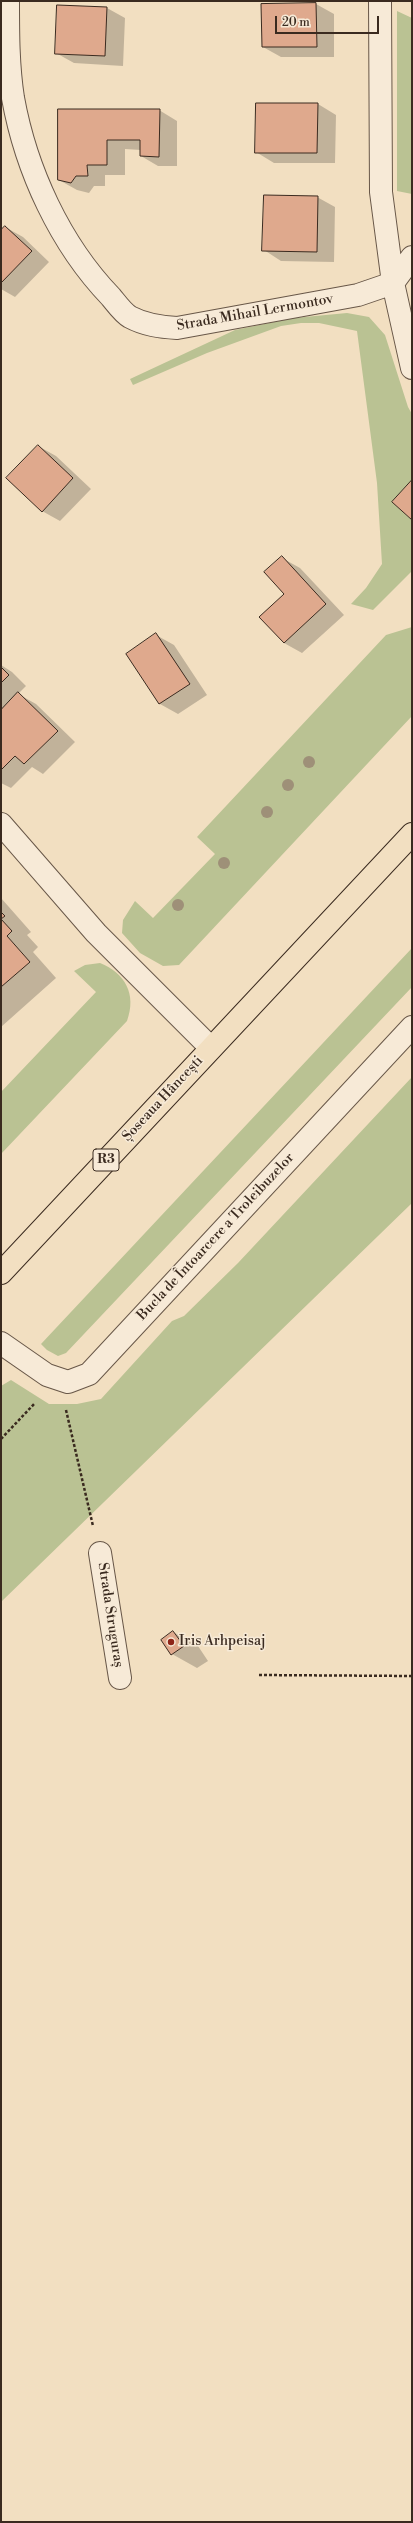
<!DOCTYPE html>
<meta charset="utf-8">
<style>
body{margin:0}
#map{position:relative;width:413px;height:2523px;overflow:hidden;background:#f2dfc1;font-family:"Libre Bodoni",serif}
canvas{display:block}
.frame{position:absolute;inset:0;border:2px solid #3a2a1f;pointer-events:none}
.scale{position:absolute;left:275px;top:16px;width:104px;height:18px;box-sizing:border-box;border:2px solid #3a2a1f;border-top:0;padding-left:5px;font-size:12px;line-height:14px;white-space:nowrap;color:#3a2a1f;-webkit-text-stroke:3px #f7ead7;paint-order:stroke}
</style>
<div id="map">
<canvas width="413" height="2523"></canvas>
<div class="frame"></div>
<div class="scale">20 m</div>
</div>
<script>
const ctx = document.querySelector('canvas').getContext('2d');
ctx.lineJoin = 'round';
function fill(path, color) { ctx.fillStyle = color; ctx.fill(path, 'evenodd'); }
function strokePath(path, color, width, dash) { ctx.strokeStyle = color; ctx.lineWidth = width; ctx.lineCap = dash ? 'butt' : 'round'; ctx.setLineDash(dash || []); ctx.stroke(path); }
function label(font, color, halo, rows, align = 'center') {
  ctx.font = font + ' "Libre Bodoni",serif'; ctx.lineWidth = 3; ctx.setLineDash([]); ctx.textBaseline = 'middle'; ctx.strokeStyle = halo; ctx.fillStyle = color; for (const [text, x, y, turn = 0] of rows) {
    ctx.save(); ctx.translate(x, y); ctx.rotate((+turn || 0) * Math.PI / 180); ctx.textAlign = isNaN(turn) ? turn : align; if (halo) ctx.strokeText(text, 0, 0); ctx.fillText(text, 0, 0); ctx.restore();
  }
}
const green = new Path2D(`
 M 397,11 L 412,18 L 412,194 L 397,191 Z
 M 347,313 L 369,317 L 385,335 L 408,407 L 412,414 L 412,480 L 392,502 L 412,520 L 411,572 L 373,610 L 351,604 L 366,588 L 382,564 L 377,483 L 357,331 L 319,323 L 301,323 L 281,326 L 207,353 L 133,385 L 130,379 L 235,330 L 294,318 Z
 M 412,627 L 412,716 L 179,965 L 163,966 L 140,953 L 122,933 L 123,920 L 135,901 L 153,918 L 215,854 L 197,837 L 386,635 Z
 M 412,948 L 412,987 L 66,1353 L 58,1356 L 47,1350 L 41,1344 Z
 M 100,963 C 125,973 137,994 127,1021 L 1,1154 L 1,1092 L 96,992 L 74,971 L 85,965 Z
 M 412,1077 L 412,1203 L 1,1602 L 1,1386 L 11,1380 L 49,1404 L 77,1404 L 101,1399 L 172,1321 L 184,1316 L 238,1263 Z`);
const shadow = new Path2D(`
 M 316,4 L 334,14 L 334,57 L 281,57 L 263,47 Z
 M 58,6 L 107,8 L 125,18 L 123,66 L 74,63 L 56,53 Z
 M 318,104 L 336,115 L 335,163 L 274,163 L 256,152 Z
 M 59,110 L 159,110 L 177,121 L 177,166 L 158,166 L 141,156 L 141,150 L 125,149 L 125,175 L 105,175 L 105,186 L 94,186 L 89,193 L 77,190 L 59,180 Z
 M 317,197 L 335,207 L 334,262 L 281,261 L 264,250 Z
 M 5,227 L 23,237 L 49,262 L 15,297 L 1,289 L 1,231 Z
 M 38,446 L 56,456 L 91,489 L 60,521 L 42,511 Z
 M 282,558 L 300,568 L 344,615 L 302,653 L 284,643 L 286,594 Z
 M 156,635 L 174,645 L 207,695 L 178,714 L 160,704 L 127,654 Z
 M 1,665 L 12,672 L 26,686 L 18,694 L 36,704 L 75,742 L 43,774 L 32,767 L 11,788 L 1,783 Z
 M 1,898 L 31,932 L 27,935 L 38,947 L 33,952 L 56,978 L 1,1027 Z
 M 173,1632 L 198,1646 L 208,1661 L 197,1668 L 172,1654 Z`);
const building = new Path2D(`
 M 316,3 L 317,47 L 262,47 L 261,4 Z
 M 57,5 L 107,7 L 105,56 L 55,54 Z
 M 256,103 L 318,103 L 317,153 L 255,153 Z
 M 58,109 L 160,109 L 159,157 L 140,156 L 140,140 L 107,140 L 107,165 L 87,165 L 88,176 L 76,176 L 71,183 L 58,180 Z
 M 264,195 L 318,196 L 317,252 L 262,251 Z
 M 5,226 L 32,251 L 1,283 L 1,230 Z
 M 38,445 L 73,478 L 42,512 L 6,478 Z
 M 412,480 L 412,520 L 392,502 Z
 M 282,556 L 326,604 L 284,643 L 259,617 L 284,594 L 264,572 Z
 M 156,633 L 190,684 L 159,704 L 126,654 Z
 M 1,667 L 9,675 L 1,683 Z
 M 18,692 L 58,731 L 24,764 L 15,756 L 1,770 L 1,710 Z
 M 1,912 L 5,916 L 1,919 L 12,931 L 7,936 L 30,962 L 1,987 Z
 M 173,1631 L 184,1646 L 171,1655 L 161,1640 Z`);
const path = new Path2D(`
 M 66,1410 L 93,1526
 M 1,1439 L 35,1403
 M 259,1675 L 412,1676`);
const minor = new Path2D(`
 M 8,1 C 8,33 8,66 13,98 C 26,170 60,244 111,297 C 116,303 123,313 130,317 C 145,325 160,327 177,328 L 358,295 L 393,283 L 412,257
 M 380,1 L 381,192 L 393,283 L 412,368
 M 1,824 L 96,933 L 211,1048
 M 1,1343 L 47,1375 L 68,1382 L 89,1374 L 412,1027
 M 100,1553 L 120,1678`);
const highway = new Path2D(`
 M 1,1273 L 412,834`);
const trees = [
 [309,762],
 [288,785],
 [267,812],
 [224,863],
 [178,905]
];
const markers = [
 [171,1642,4,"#8f2418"]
];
const shields = [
 [106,1160,26]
];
const shieldNames = [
 ["R3",106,1160]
];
const streetNames = [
 ["Strada Mihail Lermontov",255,313,-10],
 ["Șoseaua Hâncești",163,1099,-47],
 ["Bucla de Întoarcere a Troleibuzelor",216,1237,-47],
 ["Strada Struguraș",110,1615,81]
];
const poiNames = [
 ["Iris Arhpeisaj",179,1642]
];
fill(green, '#bac293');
fill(shadow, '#0003');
fill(building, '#dfa98d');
strokePath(building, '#3a2a1f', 1);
strokePath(minor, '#685748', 24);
strokePath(highway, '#3a2a1f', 24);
strokePath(path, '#3a2a1f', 2.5, [3, 2]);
strokePath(minor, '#f7ead7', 22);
strokePath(highway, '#f2dfc1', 22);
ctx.fillStyle = '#9e9078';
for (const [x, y] of trees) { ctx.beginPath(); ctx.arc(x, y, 6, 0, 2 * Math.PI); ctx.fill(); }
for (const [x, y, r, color] of markers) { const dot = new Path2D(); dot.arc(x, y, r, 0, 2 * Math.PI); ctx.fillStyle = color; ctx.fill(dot); strokePath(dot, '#f7ead7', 1.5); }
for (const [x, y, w] of shields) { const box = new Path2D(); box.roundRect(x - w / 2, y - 11, w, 22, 3); ctx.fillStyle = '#f7ead7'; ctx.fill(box); strokePath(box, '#3a2a1f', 1); }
label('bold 13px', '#3a2a1f', null, shieldNames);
label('14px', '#3a2a1f', '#f7ead7', streetNames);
label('14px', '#3a2a1f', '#f7ead7', poiNames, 'left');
</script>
